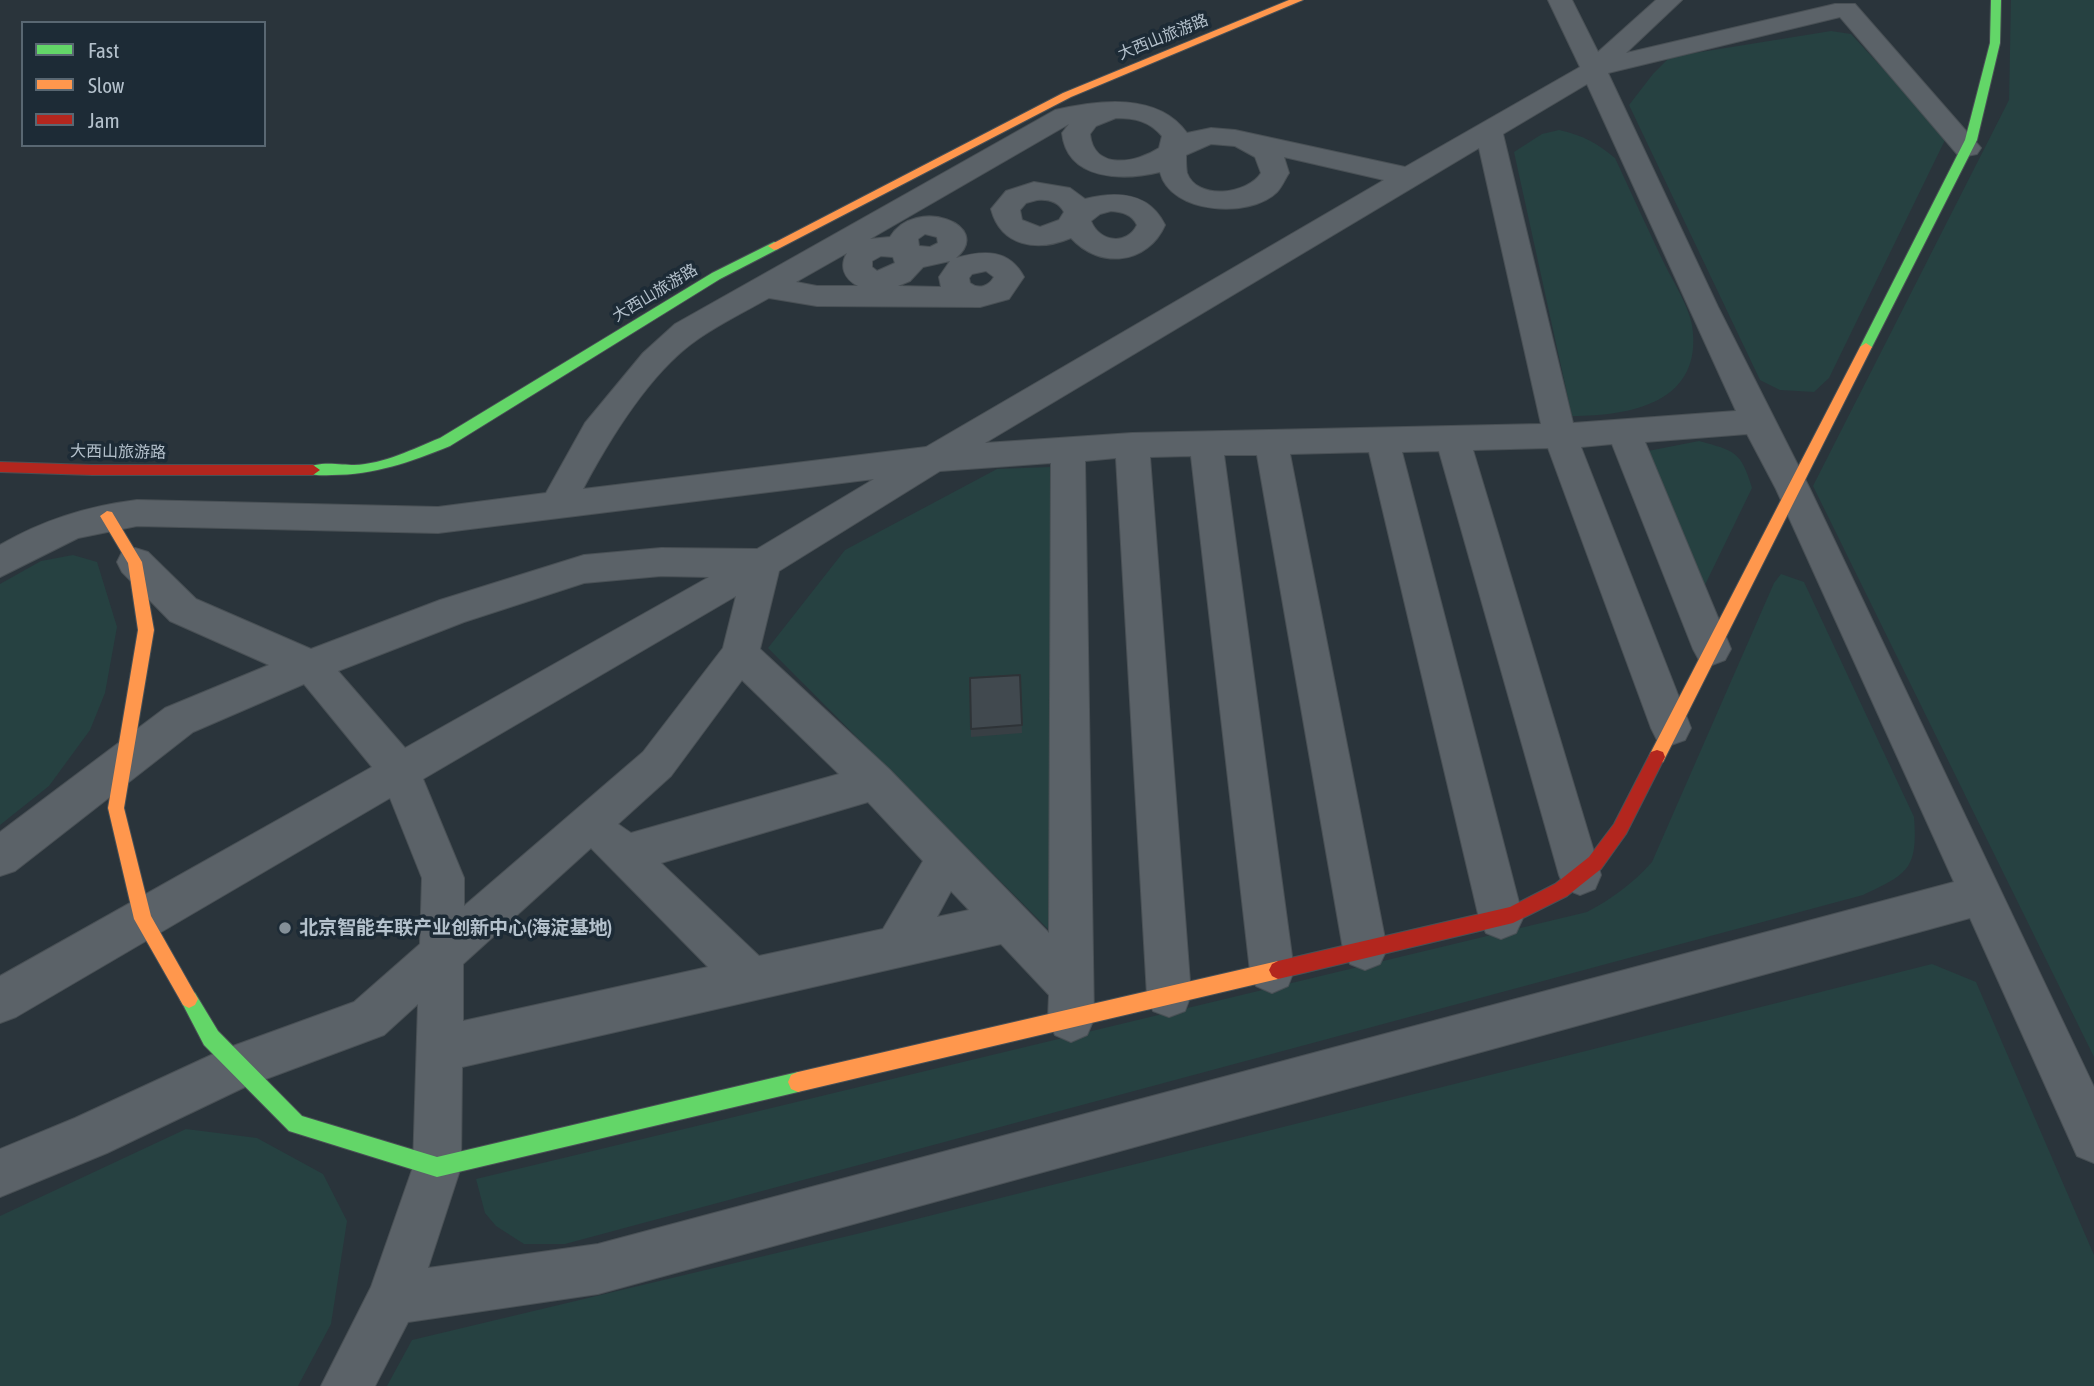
<!DOCTYPE html>
<meta charset="utf-8">
<style>
body{margin:0}
#map{position:relative;width:2094px;height:1386px;overflow:hidden;background:#2a343b;font-family:"Asap Condensed",sans-serif}
canvas{display:block}
.legend{position:absolute;left:21px;top:21px;width:245px;height:126px;box-sizing:border-box;background:#1d2b36;border:2px solid #596772;margin:0;padding:9px 12px;list-style:none;font-size:21px;color:#b4c1cc}
.legend li{display:flex;align-items:center;gap:14px;height:35px}
.legend b{width:35px;border:2px solid #596772}
</style>
<div id="map">
<canvas width="2094" height="1386"></canvas>
<ul class="legend">
<li><b style="height:9px;background:#63d668"></b>Fast</li>
<li><b style="height:9px;background:#ff974d"></b>Slow</li>
<li><b style="height:9px;background:#b3261e"></b>Jam</li>
</ul>
</div>
<script>
const ctx = document.querySelector('canvas').getContext('2d');
ctx.lineJoin = 'round';
function fill(path, color) { ctx.fillStyle = color; ctx.fill(path, 'evenodd'); }
function strokePath(path, color, width, dash) { ctx.strokeStyle = color; ctx.lineWidth = width; ctx.lineCap = dash ? 'butt' : 'round'; ctx.setLineDash(dash || []); ctx.stroke(path); }
function label(font, color, halo, rows, align = 'center') {
  ctx.font = font + ' "Asap Condensed","Noto Sans SC",sans-serif'; ctx.lineWidth = 7; ctx.setLineDash([]); ctx.textBaseline = 'middle'; ctx.strokeStyle = halo; ctx.fillStyle = color; for (const [text, x, y, turn = 0] of rows) {
    ctx.save(); ctx.translate(x, y); ctx.rotate((+turn || 0) * Math.PI / 180); ctx.textAlign = isNaN(turn) ? turn : align; if (halo) ctx.strokeText(text, 0, 0); ctx.fillText(text, 0, 0); ctx.restore();
  }
}
const green = new Path2D(`
 M 2011,0 L 2094,0 L 2094,1057 L 1813,486 L 2009,100 Z
 M 1831,31 L 1851,34 L 1938,128 L 1945,140 L 1829,378 L 1814,392 L 1780,390 L 1760,380 L 1629,105 L 1653,74 L 1670,57 Z
 M 1559,130 C 1582,135 1597,143 1615,158 C 1631,193 1647,227 1663,261 C 1672,280 1688,304 1692,325 C 1704,402 1632,416 1572,416 L 1514,152 L 1542,134 Z
 M 1699,441 C 1735,451 1741,451 1752,488 L 1703,589 L 1648,451 Z
 M 1050,467 L 1050,931 L 768,648 L 845,550 L 997,469 Z
 M 73,555 L 97,562 L 117,627 L 105,693 L 90,730 L 49,786 L 0,825 L 0,584 L 41,561 Z
 M 1781,574 L 1804,582 L 1914,817 C 1918,869 1908,874 1863,895 L 565,1244 L 524,1244 L 496,1226 L 485,1213 L 476,1179 L 1587,912 C 1613,898 1632,884 1652,862 L 1774,583 Z
 M 1932,964 L 1976,982 L 2094,1255 L 2094,1386 L 387,1386 L 412,1340 L 869,1231 Z
 M 186,1129 L 257,1138 L 323,1174 L 347,1221 L 331,1324 L 298,1386 L 0,1386 L 0,1216 Z`);
const street = new Path2D(`
 M 1548,0 L 1572,0 L 1598,52 L 1656,0 L 1682,0 L 1626,53 L 1835,4 L 1855,4 L 1981,148 L 1977,154 L 1967,156 L 1957,154 L 1840,17 L 1608,73 L 1718,307 L 1810,489 L 2094,1087 L 2094,1163 L 2077,1156 L 1970,918 L 598,1294 L 408,1322 L 375,1386 L 321,1386 L 371,1287 L 413,1167 L 418,1004 L 384,1035 L 247,1086 L 107,1153 L 0,1197 L 0,1149 L 75,1118 L 222,1050 L 354,1002 L 420,944 L 422,878 L 390,798 L 16,1017 L 0,1023 L 0,976 L 372,767 L 304,684 L 193,732 L 15,871 L 0,876 L 0,832 L 165,708 L 269,665 L 170,621 L 122,572 L 117,562 L 122,552 L 135,548 L 148,552 L 196,599 L 311,649 L 440,600 L 584,555 L 661,548 L 757,549 L 874,479 L 438,533 L 137,526 L 78,538 L 0,577 L 0,545 C 43,520 88,506 137,500 L 438,507 L 546,493 L 585,423 L 643,353 L 675,324 L 1055,110 C 1098,100 1158,92 1187,133 L 1211,128 L 1235,130 L 1405,167 L 1580,67 ZM 1587,84 L 1736,411 L 1573,423 L 1503,134 ZM 1116,118 C 1135,118 1149,121 1162,136 L 1159,148 C 1136,163 1094,171 1090,134 L 1096,126 ZM 1069,124 L 1062,133 C 1067,181 1124,181 1160,172 C 1170,214 1250,219 1277,192 C 1282,187 1285,179 1289,173 L 1284,157 L 1384,180 L 926,447 L 583,489 C 609,440 651,371 698,339 C 721,323 746,311 769,298 L 817,306 L 980,307 L 1009,299 L 1024,277 C 1009,249 984,250 956,258 C 995,225 915,195 890,237 L 870,239 ZM 1211,144 L 1235,146 L 1255,157 L 1261,173 C 1248,194 1197,201 1187,173 C 1186,168 1186,161 1186,155 ZM 1479,148 L 1541,424 L 1132,433 L 985,443 ZM 925,234 L 937,237 L 938,243 L 930,247 L 919,246 L 918,239 ZM 847,253 C 839,266 844,279 858,286 L 817,286 L 796,282 ZM 881,256 L 893,257 L 895,263 L 877,271 L 872,267 L 872,261 ZM 950,261 L 939,277 L 941,287 L 898,286 L 910,281 L 923,267 ZM 986,271 L 994,277 C 989,286 979,290 970,283 L 969,278 L 972,274 ZM 1747,434 L 1776,489 L 1954,882 L 598,1244 L 428,1268 L 461,1167 L 462,1067 L 1001,944 L 1049,995 L 1048,1019 L 1055,1035 L 1071,1042 L 1087,1035 L 1094,1019 L 1085,461 L 1116,458 L 1147,995 L 1153,1011 L 1169,1017 L 1185,1011 L 1191,995 L 1150,457 L 1191,456 L 1250,971 L 1256,986 L 1272,993 L 1288,986 L 1294,971 L 1224,455 L 1257,455 L 1343,949 L 1350,964 L 1365,970 L 1380,964 L 1387,949 L 1290,454 L 1369,452 L 1479,918 L 1486,933 L 1501,939 L 1516,933 L 1523,918 L 1402,452 L 1439,451 L 1559,875 L 1565,889 L 1580,895 L 1595,889 L 1601,875 L 1473,450 L 1548,448 L 1651,728 L 1657,740 L 1671,745 L 1685,740 L 1691,728 L 1581,447 L 1612,444 L 1693,649 L 1699,660 L 1712,665 L 1725,660 L 1731,649 L 1645,442 ZM 1051,463 L 1049,933 L 889,769 L 760,649 L 779,571 L 940,471 ZM 661,576 L 709,577 L 405,748 L 338,671 L 464,622 L 584,583 ZM 736,596 L 723,648 L 643,752 L 464,906 L 464,878 L 423,779 ZM 742,680 L 839,774 L 631,833 L 618,824 L 671,776 ZM 868,802 L 923,861 L 883,929 L 759,956 L 661,863 ZM 591,848 L 708,967 L 463,1021 L 463,964 ZM 951,891 L 969,910 L 937,917 Z
 M 1034,182 L 1070,188 L 1085,199 C 1117,191 1149,192 1165,225 C 1148,264 1100,270 1071,238 C 1038,252 1001,247 991,209 L 1006,191 ZM 1037,200 C 1048,199 1058,201 1064,212 L 1059,220 L 1040,227 L 1022,220 L 1020,210 L 1026,203 ZM 1111,211 C 1122,212 1132,214 1137,225 C 1127,246 1099,242 1091,221 L 1100,214 Z`);
const fast = new Path2D(`
 M 1991,0 L 2001,0 L 2000,43 L 1977,140 L 1872,347 L 1866,351 L 1861,350 L 1860,347 L 1965,140 L 1990,43 Z
 M 774,242 L 778,243 L 778,249 L 720,279 L 450,446 C 411,462 374,475 332,475 C 322,475 312,477 306,470 C 315,460 341,465 354,465 C 384,464 413,449 440,438 L 712,273 Z
 M 189,990 L 195,993 L 218,1031 L 302,1116 L 437,1157 L 798,1072 L 805,1075 L 808,1082 L 805,1089 L 798,1092 L 437,1177 L 289,1131 L 204,1045 L 180,999 L 183,993 Z`);
const slow = new Path2D(`
 M 1289,0 L 1303,0 L 1071,97 L 778,249 L 774,250 L 768,246 L 1063,93 Z
 M 1866,343 L 1872,347 L 1663,762 L 1657,764 L 1651,762 L 1649,757 L 1651,752 L 1860,347 Z
 M 107,511 L 112,512 L 142,562 L 154,630 L 124,808 L 151,916 L 198,999 L 195,1005 L 189,1008 L 183,1005 L 134,919 L 108,808 L 138,630 L 128,563 L 100,516 Z
 M 1278,961 L 1284,964 L 1287,970 L 1284,976 L 1278,979 L 798,1092 L 791,1089 L 788,1082 L 791,1075 L 798,1072 Z`);
const jam = new Path2D(`
 M 0,462 L 92,465 L 313,465 L 320,470 L 313,475 L 92,475 L 0,472 Z
 M 1657,750 L 1663,752 L 1665,757 L 1626,834 L 1601,869 L 1567,896 L 1513,923 L 1278,979 L 1272,976 L 1269,970 L 1272,964 L 1278,961 L 1510,907 L 1555,884 L 1589,857 L 1614,824 L 1651,752 Z`);
const wall = new Path2D(`
 M 1020,675 L 1022,733 L 971,737 L 971,729 Z`);
const building = new Path2D(`
 M 1020,675 L 1022,725 L 971,729 L 970,678 Z`);
const markers = [
 [285,928,7,"#849099"]
];
const farStreetnames = [
 ["大西山旅游路",1163,37,-22],
 ["大西山旅游路",655,293,-31],
 ["大西山旅游路",118,452,1]
];
const poiNames = [
 ["北京智能车联产业创新中心(海淀基地)",299,928]
];
fill(green, '#264141');
strokePath(street, '#495055', 2);
strokePath(fast, '#495055', 2);
strokePath(slow, '#495055', 2);
strokePath(jam, '#495055', 2);
fill(street, '#5b6268');
fill(fast, '#63d668');
fill(slow, '#ff974d');
fill(jam, '#b3261e');
fill(wall, '#383f44');
fill(building, '#41494f');
strokePath(building, '#2e3337', 2);
for (const [x, y, r, color] of markers) { const dot = new Path2D(); dot.arc(x, y, r, 0, 2 * Math.PI); ctx.fillStyle = color; ctx.fill(dot); strokePath(dot, '#1d2b36', 2.5); }
label('16px', '#b4c1cc', '#1d2b36', farStreetnames);
label('bold 19px', '#b4c1cc', '#1d2b36', poiNames, 'left');
</script>
